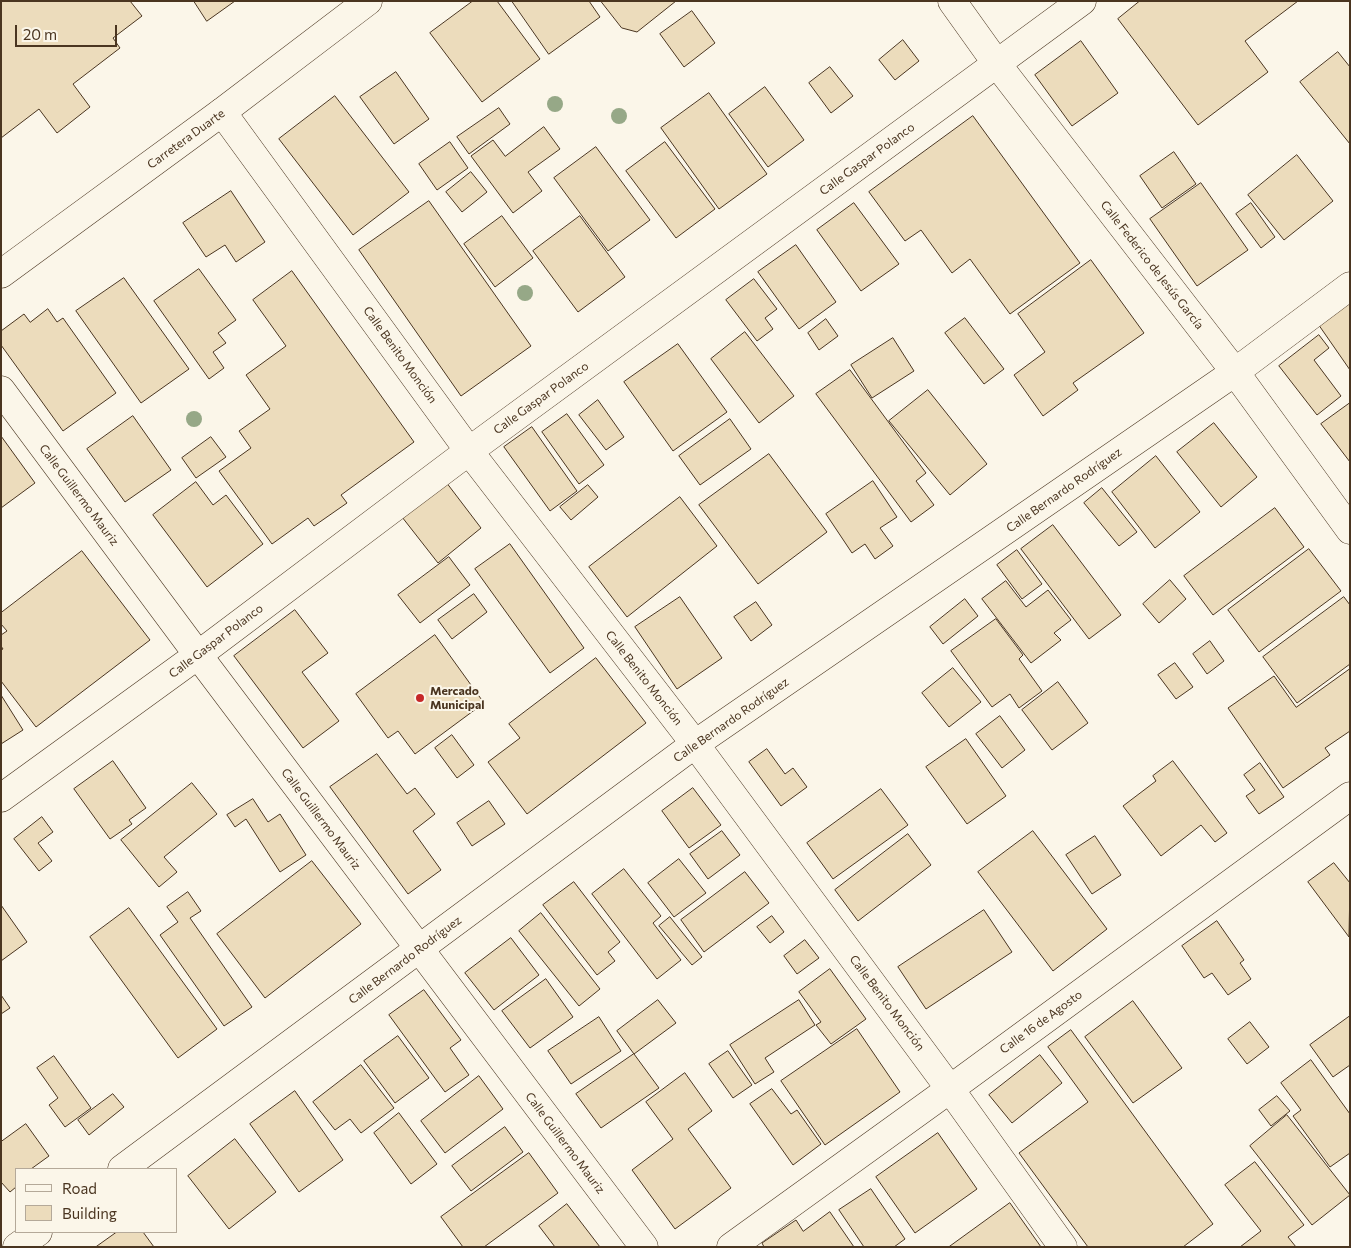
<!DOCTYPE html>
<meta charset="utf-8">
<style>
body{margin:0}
#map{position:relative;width:1351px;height:1248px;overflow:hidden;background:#fbf6e9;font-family:Commissioner,sans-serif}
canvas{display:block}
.frame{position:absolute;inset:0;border:2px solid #4a3520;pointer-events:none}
.legend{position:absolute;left:15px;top:1168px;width:162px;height:65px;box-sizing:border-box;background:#fbf6e9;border:1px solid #b4a999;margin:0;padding:6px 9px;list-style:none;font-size:15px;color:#4a3520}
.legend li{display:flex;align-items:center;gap:10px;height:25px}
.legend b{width:25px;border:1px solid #b4a999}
.scale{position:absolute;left:15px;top:25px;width:102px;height:22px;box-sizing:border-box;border:2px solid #4a3520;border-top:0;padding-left:6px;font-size:15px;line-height:18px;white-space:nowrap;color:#4a3520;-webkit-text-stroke:4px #fbf6e9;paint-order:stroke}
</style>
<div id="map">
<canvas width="1351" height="1248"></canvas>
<div class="frame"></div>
<ul class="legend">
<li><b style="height:6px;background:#fbf6e9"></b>Road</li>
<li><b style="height:14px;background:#ecdcbc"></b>Building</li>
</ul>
<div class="scale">20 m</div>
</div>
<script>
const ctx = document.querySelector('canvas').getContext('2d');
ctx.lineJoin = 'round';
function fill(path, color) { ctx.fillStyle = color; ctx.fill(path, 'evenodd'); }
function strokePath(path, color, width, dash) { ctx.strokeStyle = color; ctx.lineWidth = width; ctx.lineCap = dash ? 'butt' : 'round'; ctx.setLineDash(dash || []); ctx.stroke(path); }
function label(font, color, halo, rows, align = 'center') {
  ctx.font = font + ' Commissioner,sans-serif'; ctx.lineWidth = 4; ctx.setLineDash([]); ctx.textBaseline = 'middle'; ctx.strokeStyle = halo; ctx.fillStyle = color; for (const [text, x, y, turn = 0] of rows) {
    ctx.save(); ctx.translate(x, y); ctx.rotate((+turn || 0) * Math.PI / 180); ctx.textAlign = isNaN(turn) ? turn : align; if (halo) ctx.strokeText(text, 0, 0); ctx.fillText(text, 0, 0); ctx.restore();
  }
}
const building = new Path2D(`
 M 1,1 L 130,1 L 142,16 L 113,38 L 120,48 L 73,84 L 90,107 L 57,133 L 39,109 L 1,138 Z
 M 194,1 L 235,1 L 207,21 Z
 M 473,1 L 497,1 L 540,59 L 482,102 L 430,33 Z
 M 512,1 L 589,1 L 600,17 L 549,54 Z
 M 601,1 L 676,1 L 637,32 L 622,28 Z
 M 1140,1 L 1298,1 L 1245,41 L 1268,72 L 1198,125 L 1118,19 Z
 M 692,11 L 715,43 L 684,67 L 660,34 Z
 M 903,40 L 919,61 L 895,80 L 879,60 Z
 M 1081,41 L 1118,93 L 1072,126 L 1035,75 Z
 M 1338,52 L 1350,67 L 1350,144 L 1300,82 Z
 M 830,67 L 853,96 L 831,113 L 809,83 Z
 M 396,72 L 429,119 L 394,144 L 360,97 Z
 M 765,87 L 804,140 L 768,167 L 729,114 Z
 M 709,93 L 767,174 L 719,209 L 661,128 Z
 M 335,96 L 409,192 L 353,235 L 279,139 Z
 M 499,108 L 510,124 L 469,154 L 457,137 Z
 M 973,116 L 1080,263 L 1010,314 L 970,259 L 952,273 L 921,230 L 905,241 L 869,192 Z
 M 544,127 L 560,149 L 528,172 L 542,191 L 513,213 L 471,156 L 493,140 L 505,156 Z
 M 450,142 L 468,168 L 437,190 L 419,164 Z
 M 665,142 L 715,209 L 676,238 L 626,171 Z
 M 596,147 L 650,220 L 608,251 L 554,178 Z
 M 1174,152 L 1196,184 L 1162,208 L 1140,176 Z
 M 1297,155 L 1333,201 L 1284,240 L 1248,195 Z
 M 471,172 L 487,192 L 462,212 L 446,192 Z
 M 1201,183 L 1248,250 L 1197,286 L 1150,219 Z
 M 231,191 L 265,242 L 236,262 L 225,245 L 206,257 L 183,223 Z
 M 429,201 L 531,346 L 461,396 L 359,250 Z
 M 854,203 L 899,264 L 861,291 L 817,230 Z
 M 1251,203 L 1275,237 L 1261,248 L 1236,214 Z
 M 502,216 L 533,258 L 495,287 L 464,244 Z
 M 580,216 L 625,277 L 578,312 L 533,251 Z
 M 796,245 L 836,302 L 799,329 L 758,272 Z
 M 1091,260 L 1144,333 L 1073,383 L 1078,390 L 1043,416 L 1014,375 L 1045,352 L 1018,314 Z
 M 199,269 L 236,320 L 218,333 L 226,343 L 213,352 L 224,368 L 209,379 L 154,301 Z
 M 292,271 L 414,442 L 341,495 L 347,503 L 314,526 L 308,518 L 272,544 L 219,471 L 251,448 L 239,431 L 270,409 L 246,375 L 286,346 L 253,300 Z
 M 124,278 L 189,369 L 141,403 L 76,311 Z
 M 754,279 L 777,309 L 765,318 L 773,329 L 757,341 L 726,300 Z
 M 1350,303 L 1350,370 L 1316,321 Z
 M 48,309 L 57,322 L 63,318 L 116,393 L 63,431 L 1,345 L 1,331 L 24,314 L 30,322 Z
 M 965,318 L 1004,369 L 984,384 L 945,333 Z
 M 826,319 L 838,336 L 819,350 L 808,333 Z
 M 745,332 L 794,396 L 759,423 L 711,359 Z
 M 1319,335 L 1329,348 L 1314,360 L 1341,396 L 1317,415 L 1279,366 Z
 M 893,338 L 914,371 L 872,398 L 851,365 Z
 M 678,344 L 727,412 L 673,451 L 624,382 Z
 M 850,370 L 926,473 L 916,481 L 934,505 L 911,522 L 816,394 Z
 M 928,390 L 987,464 L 950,495 L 889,421 Z
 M 598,400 L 624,437 L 606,450 L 579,415 Z
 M 1350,403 L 1350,462 L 1321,424 Z
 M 567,414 L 604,465 L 579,484 L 542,432 Z
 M 133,416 L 171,470 L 125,502 L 87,449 Z
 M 730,419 L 751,449 L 700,485 L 679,456 Z
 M 1214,423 L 1257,477 L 1221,507 L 1177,452 Z
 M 532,427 L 577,491 L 550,511 L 504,447 Z
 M 1,436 L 35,483 L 1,508 Z
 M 211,437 L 226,457 L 196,478 L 182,458 Z
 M 769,454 L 827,532 L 758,584 L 699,505 Z
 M 1156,456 L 1200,512 L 1155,548 L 1112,492 Z
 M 873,481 L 897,517 L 880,528 L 893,546 L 875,559 L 865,544 L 852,553 L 826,514 Z
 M 196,482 L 213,505 L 226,495 L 263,544 L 207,587 L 153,515 Z
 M 446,482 L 481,528 L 438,563 L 402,517 Z
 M 588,485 L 598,497 L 571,520 L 560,507 Z
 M 1102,488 L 1137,532 L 1119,546 L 1084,503 Z
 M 680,497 L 717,546 L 627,617 L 589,567 Z
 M 1275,508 L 1304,547 L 1213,615 L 1184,576 Z
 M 1053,525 L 1121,615 L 1089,639 L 1021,549 Z
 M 510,544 L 584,648 L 550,673 L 475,569 Z
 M 1309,549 L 1341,591 L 1259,652 L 1228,610 Z
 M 1017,550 L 1042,584 L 1022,599 L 997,565 Z
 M 82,551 L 150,640 L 36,727 L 1,681 L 1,650 L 3,649 L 1,646 L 1,635 L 7,631 L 1,624 L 1,613 Z
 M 449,557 L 470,585 L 420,623 L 398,595 Z
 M 1170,580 L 1186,599 L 1159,623 L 1143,604 Z
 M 1006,581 L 1026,607 L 1048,590 L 1071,620 L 1054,633 L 1061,640 L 1031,663 L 982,599 Z
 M 474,594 L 487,612 L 452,639 L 438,620 Z
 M 680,597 L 722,658 L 677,689 L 635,627 Z
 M 1344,597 L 1350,605 L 1350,664 L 1297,703 L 1263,657 Z
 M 965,599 L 978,616 L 943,644 L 930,627 Z
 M 756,602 L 772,625 L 751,641 L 734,617 Z
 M 295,610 L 328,653 L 302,672 L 339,721 L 303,748 L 234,656 Z
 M 996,619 L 1023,655 L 1019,659 L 1042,691 L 1019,708 L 1010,694 L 992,707 L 951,651 Z
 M 435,635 L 484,703 L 415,754 L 398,731 L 388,738 L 356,694 Z
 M 1210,641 L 1224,661 L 1207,674 L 1193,654 Z
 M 596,658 L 646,723 L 527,814 L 488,762 L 520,738 L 509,724 Z
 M 1175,663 L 1193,687 L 1176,699 L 1158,675 Z
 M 953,668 L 981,702 L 949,727 L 922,693 Z
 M 1350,669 L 1350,731 L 1325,748 L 1330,755 L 1283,788 L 1228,708 L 1274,676 L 1296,707 Z
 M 1058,682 L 1088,723 L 1052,750 L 1022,710 Z
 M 1,695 L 23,730 L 1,744 Z
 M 1000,716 L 1025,750 L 1002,768 L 976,734 Z
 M 452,735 L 474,765 L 457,778 L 435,748 Z
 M 966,739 L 1006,796 L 967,824 L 926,767 Z
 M 767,749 L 785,774 L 793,768 L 807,787 L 781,806 L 749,762 Z
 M 377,754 L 407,794 L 415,788 L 435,814 L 413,831 L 441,870 L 408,894 L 330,787 Z
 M 113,761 L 146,808 L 129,820 L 132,824 L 110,839 L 74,789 Z
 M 1173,761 L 1227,833 L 1215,842 L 1201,825 L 1161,856 L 1123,806 L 1156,781 L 1153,776 Z
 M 1260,763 L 1284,797 L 1259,814 L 1246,796 L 1255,790 L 1244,775 Z
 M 192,783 L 217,814 L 164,857 L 177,872 L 159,887 L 121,840 Z
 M 693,788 L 721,825 L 689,848 L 662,811 Z
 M 881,789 L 908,825 L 833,879 L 807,843 Z
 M 253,799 L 268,822 L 280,814 L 306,855 L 280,872 L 246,819 L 235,827 L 227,815 Z
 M 489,801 L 505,824 L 472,846 L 457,823 Z
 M 42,817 L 53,832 L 38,843 L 52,861 L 39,871 L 14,839 Z
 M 722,831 L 740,855 L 708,879 L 690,854 Z
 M 1033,831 L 1107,929 L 1053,971 L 978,872 Z
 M 908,834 L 931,865 L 858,921 L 835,890 Z
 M 1095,836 L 1121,875 L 1092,894 L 1066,855 Z
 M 679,859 L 706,893 L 674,917 L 648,883 Z
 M 312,861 L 361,924 L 265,998 L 217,934 Z
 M 1334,863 L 1350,883 L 1349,937 L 1308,882 Z
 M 624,869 L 661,916 L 653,923 L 681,960 L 657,979 L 592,894 Z
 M 745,872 L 769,903 L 704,952 L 681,920 Z
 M 574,882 L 620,942 L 608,952 L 615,961 L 597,975 L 543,905 Z
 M 188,892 L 201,911 L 190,918 L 252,1007 L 224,1026 L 160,935 L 178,922 L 167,907 Z
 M 1,905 L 27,942 L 1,961 Z
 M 129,908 L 217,1029 L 178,1058 L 90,937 Z
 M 984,910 L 1012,952 L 926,1009 L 898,967 Z
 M 541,913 L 600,989 L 579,1006 L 519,931 Z
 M 772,916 L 784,932 L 770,943 L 757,927 Z
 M 670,917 L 702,957 L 692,965 L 659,926 Z
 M 1217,921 L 1244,960 L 1240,963 L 1251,979 L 1228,995 L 1212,973 L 1204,978 L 1182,946 Z
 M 511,938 L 539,975 L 494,1010 L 465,973 Z
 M 805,940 L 819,958 L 797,974 L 784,956 Z
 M 830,969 L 866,1019 L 831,1044 L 816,1025 L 821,1022 L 799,992 Z
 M 546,979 L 573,1017 L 530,1048 L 502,1011 Z
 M 424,990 L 461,1040 L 450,1048 L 469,1075 L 445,1092 L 389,1015 Z
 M 1,995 L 10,1008 L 1,1014 Z
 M 658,1000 L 676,1023 L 634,1054 L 617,1031 Z
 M 799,1000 L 815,1025 L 765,1058 L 774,1072 L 755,1084 L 730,1045 Z
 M 1133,1001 L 1182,1068 L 1133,1103 L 1085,1037 Z
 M 1350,1016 L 1350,1065 L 1333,1077 L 1310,1045 Z
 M 599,1017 L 621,1051 L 571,1084 L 548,1051 Z
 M 1250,1022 L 1269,1047 L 1247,1064 L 1228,1039 Z
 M 857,1029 L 900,1092 L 825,1145 L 781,1081 Z
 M 1071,1030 L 1213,1224 L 1183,1247 L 1088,1247 L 1019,1153 L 1088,1102 L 1048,1047 Z
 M 398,1036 L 429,1078 L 395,1103 L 364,1061 Z
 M 728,1051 L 752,1085 L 733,1098 L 709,1064 Z
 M 634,1054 L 659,1088 L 601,1128 L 576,1094 Z
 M 1040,1055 L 1062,1083 L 1012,1123 L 989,1095 Z
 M 54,1056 L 91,1108 L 65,1127 L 49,1105 L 58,1098 L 37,1068 Z
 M 1311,1060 L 1350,1114 L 1350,1153 L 1330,1167 L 1293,1116 L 1301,1110 L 1281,1083 Z
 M 361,1065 L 394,1108 L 361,1133 L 350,1119 L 335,1130 L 313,1102 Z
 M 685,1073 L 712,1111 L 688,1129 L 731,1188 L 675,1229 L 632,1170 L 673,1139 L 646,1102 Z
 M 479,1076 L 503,1109 L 445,1153 L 421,1121 Z
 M 772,1089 L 791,1114 L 797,1110 L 821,1144 L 793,1165 L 750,1104 Z
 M 295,1091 L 343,1160 L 299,1192 L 250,1124 Z
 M 113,1094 L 124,1107 L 89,1135 L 78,1120 Z
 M 1277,1096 L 1290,1111 L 1271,1126 L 1259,1110 Z
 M 399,1113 L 437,1164 L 411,1184 L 374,1133 Z
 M 1287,1115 L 1350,1195 L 1312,1225 L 1250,1146 Z
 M 26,1124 L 49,1156 L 31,1169 L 16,1169 L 16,1187 L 10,1192 L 1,1182 L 1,1142 Z
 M 505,1127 L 523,1152 L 471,1191 L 452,1166 Z
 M 938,1133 L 977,1189 L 915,1233 L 876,1177 Z
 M 235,1139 L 276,1192 L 229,1229 L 188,1176 Z
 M 529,1153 L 558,1193 L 484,1247 L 463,1247 L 441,1217 Z
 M 1255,1162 L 1304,1225 L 1288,1237 L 1296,1247 L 1240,1247 L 1261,1231 L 1225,1185 Z
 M 871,1189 L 905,1239 L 894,1247 L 864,1247 L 839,1210 Z
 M 1010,1203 L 1041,1247 L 949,1247 Z
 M 567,1204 L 600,1247 L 555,1247 L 539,1226 Z
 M 830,1212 L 854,1247 L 764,1247 L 762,1243 L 796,1220 L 803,1231 Z
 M 117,1232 L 143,1232 L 154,1247 L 96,1247 Z`);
const minor = new Path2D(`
 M 952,1 L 997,64 L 1235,372 L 1350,530
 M 222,112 L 469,451 L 695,744 L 950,1089 L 1063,1247
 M 1,390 L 198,655 L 644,1247
 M 1,798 L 198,655 L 469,451 L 1082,1
 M 122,1169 L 695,744 L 1235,372 L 1350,286
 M 17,1247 L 38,1232
 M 731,1247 L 950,1089 L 1350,796`);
const primary = new Path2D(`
 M 1,274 L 222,112 L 368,1`);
const trees = [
 [555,104],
 [619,116],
 [525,293],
 [194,419]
];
const markers = [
 [420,698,5,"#c62828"]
];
const streetNames = [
 ["Carretera Duarte",186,139,-36],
 ["Calle Gaspar Polanco",867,159,-36],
 ["Calle Federico de Jesús García",1152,265,52],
 ["Calle Benito Monción",400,355,54],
 ["Calle Gaspar Polanco",541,398,-36],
 ["Calle Bernardo Rodríguez",1064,490,-35],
 ["Calle Guillermo Mauriz",79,495,53],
 ["Calle Gaspar Polanco",216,641,-37],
 ["Calle Benito Monción",644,678,52],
 ["Calle Bernardo Rodríguez",731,720,-35],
 ["Calle Guillermo Mauriz",321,819,53],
 ["Calle Bernardo Rodríguez",405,960,-37],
 ["Calle Benito Monción",887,1003,53],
 ["Calle 16 de Agosto",1041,1022,-36],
 ["Calle Guillermo Mauriz",565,1143,53]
];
const poiNames = [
 ["Mercado",430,691],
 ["Municipal",430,705]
];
fill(building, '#ecdcbc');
strokePath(building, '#4a3520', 1);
strokePath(minor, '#4a3520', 29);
strokePath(primary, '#4a3520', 29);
strokePath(minor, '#fbf6e9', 28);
strokePath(primary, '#fbf6e9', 28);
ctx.fillStyle = '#96a887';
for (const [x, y] of trees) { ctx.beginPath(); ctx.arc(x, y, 8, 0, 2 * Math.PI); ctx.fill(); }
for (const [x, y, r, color] of markers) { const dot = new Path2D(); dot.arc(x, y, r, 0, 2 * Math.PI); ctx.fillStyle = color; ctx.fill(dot); strokePath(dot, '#fbf6e9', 2); }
label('12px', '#4a3520', '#fbf6e9', streetNames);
label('bold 12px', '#4a3520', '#fbf6e9', poiNames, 'left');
</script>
